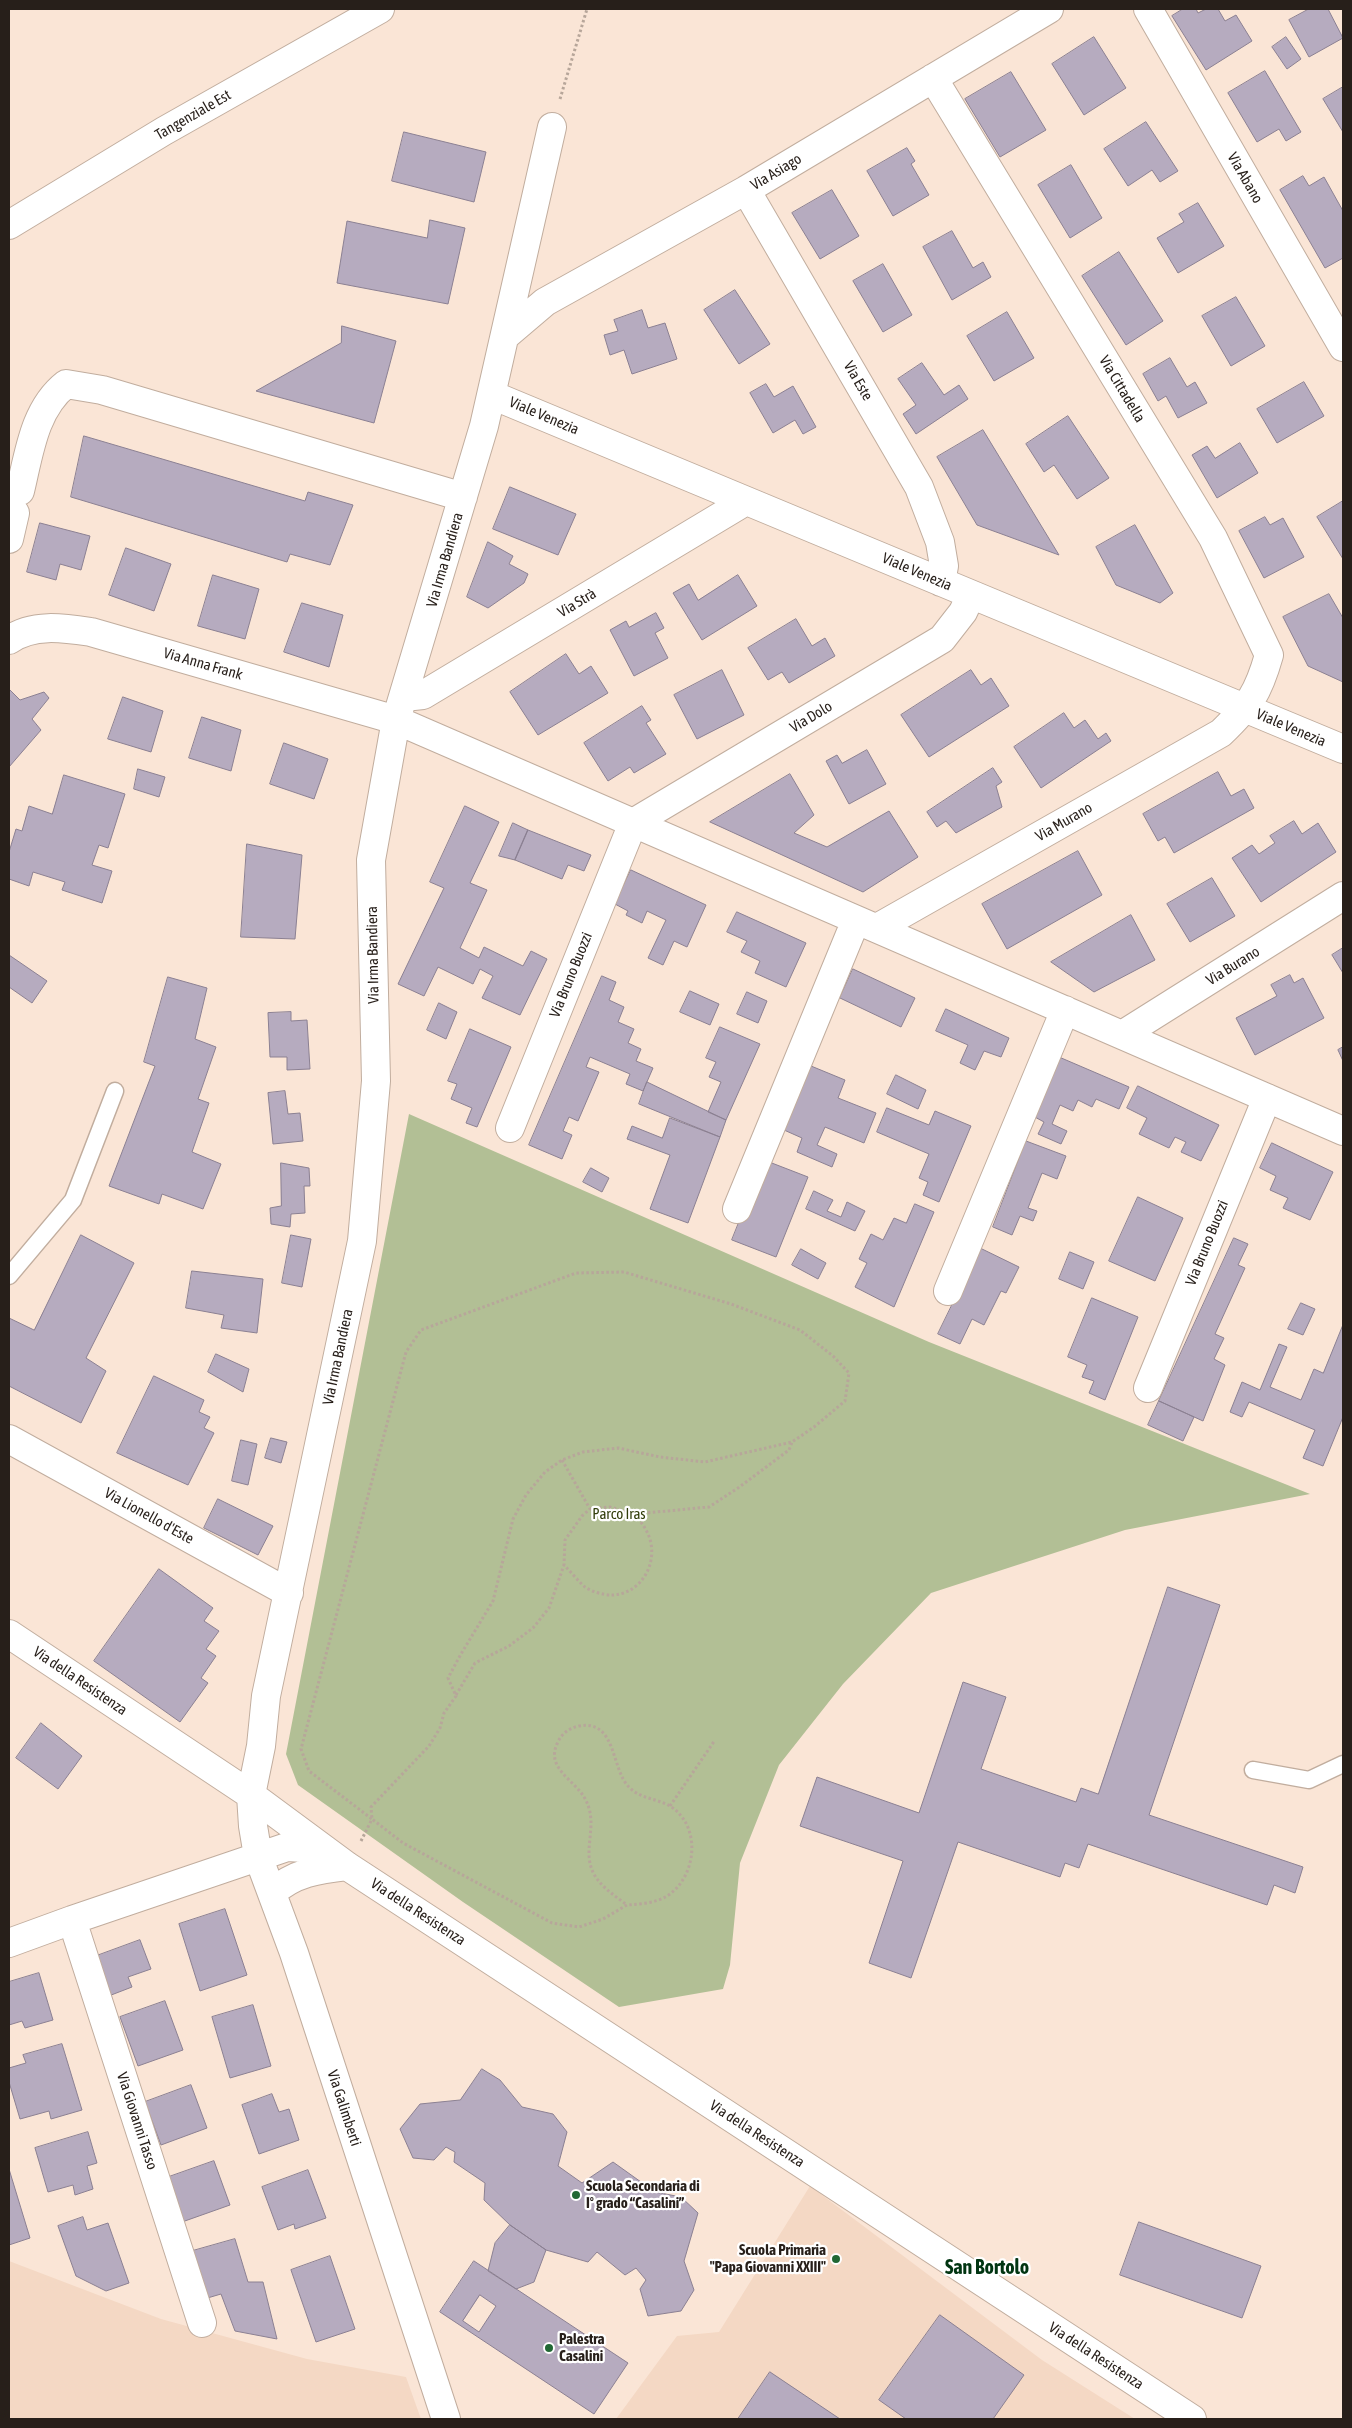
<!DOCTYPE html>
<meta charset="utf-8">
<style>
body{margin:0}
#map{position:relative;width:1352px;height:2428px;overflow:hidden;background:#fae5d6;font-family:"Asap Condensed",sans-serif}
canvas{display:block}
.frame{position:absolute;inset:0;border:10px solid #271f1a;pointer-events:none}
</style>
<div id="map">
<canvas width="1352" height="2428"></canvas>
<div class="frame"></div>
</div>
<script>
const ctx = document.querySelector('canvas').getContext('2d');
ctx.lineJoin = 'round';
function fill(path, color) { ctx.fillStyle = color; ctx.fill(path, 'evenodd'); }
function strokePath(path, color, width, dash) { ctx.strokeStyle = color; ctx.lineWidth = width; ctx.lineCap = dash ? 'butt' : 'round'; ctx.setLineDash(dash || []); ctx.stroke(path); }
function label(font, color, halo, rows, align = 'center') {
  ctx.font = font + ' "Asap Condensed",sans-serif'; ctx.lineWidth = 4.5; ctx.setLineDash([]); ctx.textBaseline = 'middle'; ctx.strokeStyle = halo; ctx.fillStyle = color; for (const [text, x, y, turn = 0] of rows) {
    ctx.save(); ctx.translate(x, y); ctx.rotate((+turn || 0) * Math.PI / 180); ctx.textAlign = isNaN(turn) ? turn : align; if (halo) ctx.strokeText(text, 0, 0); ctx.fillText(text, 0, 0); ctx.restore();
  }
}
const built = new Path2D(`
 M 810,2186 L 1042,2360 L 1135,2419 L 616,2419 L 677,2336 L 719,2332 Z
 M 9,2261 L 161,2319 L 307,2359 L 406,2377 L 421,2419 L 9,2419 Z`);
const green = new Path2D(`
 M 409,1114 L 929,1342 L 1310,1494 L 1125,1530 L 931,1593 L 843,1684 L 779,1765 L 740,1863 L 730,1965 L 723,1989 L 619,2007 L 463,1902 L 298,1785 L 286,1754 Z`);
const building = new Path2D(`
 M 1183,9 L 1196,9 L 1198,13 L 1206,9 L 1218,9 L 1225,21 L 1236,15 L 1252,41 L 1206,70 L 1172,16 Z
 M 1309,9 L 1328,9 L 1343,38 L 1309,57 L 1289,20 Z
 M 1094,37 L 1126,88 L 1084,115 L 1052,64 Z
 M 1286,37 L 1301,59 L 1287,69 L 1272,47 Z
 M 1265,71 L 1301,132 L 1286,141 L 1279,129 L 1257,142 L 1228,93 Z
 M 1011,72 L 1046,130 L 1000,157 L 965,99 Z
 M 1343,87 L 1343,132 L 1323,99 Z
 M 1146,122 L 1178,171 L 1160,182 L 1152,170 L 1128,186 L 1104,149 Z
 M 404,132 L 486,152 L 474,202 L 392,181 Z
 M 907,148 L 915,161 L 911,164 L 929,195 L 893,216 L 867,171 Z
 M 1071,165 L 1102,218 L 1070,238 L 1038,185 Z
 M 1303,176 L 1309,186 L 1324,177 L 1343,211 L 1343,258 L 1325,268 L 1280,190 Z
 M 832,190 L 859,236 L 820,259 L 792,213 Z
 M 1198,203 L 1224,246 L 1178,273 L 1157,238 L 1184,222 L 1179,214 Z
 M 430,220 L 465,228 L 448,304 L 337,283 L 347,221 L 427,238 Z
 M 952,231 L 973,268 L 983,262 L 991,277 L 952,300 L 923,247 Z
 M 1119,252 L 1163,321 L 1126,345 L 1082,276 Z
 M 883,264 L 912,315 L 883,332 L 853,281 Z
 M 735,290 L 770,344 L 739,364 L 704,310 Z
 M 1236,297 L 1265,346 L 1231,366 L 1202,316 Z
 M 642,310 L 648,328 L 665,323 L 677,359 L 632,374 L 624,350 L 610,355 L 604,335 L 618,331 L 614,320 Z
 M 1007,312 L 1034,358 L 994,381 L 967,336 Z
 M 342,326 L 396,341 L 374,423 L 256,391 L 341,343 Z
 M 1170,358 L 1187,387 L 1195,382 L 1207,403 L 1178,418 L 1166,396 L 1158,401 L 1143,374 Z
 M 922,363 L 944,395 L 959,385 L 968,399 L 916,434 L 903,414 L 916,405 L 898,379 Z
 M 1304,382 L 1324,416 L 1277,443 L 1257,409 Z
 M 766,384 L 774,397 L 793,386 L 816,427 L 803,434 L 795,420 L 773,433 L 750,393 Z
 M 1068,416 L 1109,478 L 1077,499 L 1054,465 L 1044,472 L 1026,444 Z
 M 983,430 L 1059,555 L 977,525 L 937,457 Z
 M 84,436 L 305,501 L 308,492 L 353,505 L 330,565 L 290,554 L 287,562 L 71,497 Z
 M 1240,443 L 1258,473 L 1217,498 L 1192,455 L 1207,446 L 1215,458 Z
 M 510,487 L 576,514 L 558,555 L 493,529 Z
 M 1343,501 L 1343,559 L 1317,517 Z
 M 1265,517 L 1270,525 L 1283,518 L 1304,557 L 1264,578 L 1239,531 Z
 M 40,523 L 90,536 L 81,570 L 60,564 L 56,580 L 27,572 Z
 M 1135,525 L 1173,593 L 1160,603 L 1116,585 L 1096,547 Z
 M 488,542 L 513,556 L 509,564 L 528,574 L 524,583 L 488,608 L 467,597 Z
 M 126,548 L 171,564 L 154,611 L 109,595 Z
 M 213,575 L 259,589 L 245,639 L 198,626 Z
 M 738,575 L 757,606 L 702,640 L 673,593 L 689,584 L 698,600 Z
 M 1329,594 L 1343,618 L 1343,682 L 1308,666 L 1283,617 Z
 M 302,603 L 343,615 L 329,667 L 284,652 Z
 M 656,613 L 664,628 L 655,633 L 668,658 L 634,676 L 610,630 L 626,621 L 629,627 Z
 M 796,619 L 812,646 L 825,638 L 835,656 L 789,683 L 782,672 L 768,680 L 748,648 Z
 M 566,654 L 579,674 L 591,666 L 608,693 L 538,735 L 510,692 Z
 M 722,670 L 744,715 L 697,739 L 674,695 Z
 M 971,670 L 981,685 L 991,678 L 1009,706 L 929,757 L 901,715 Z
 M 9,689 L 20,700 L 44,692 L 49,698 L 32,719 L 41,730 L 9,767 Z
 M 123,697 L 163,711 L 151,752 L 108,739 Z
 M 642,706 L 651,720 L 646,723 L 666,754 L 634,773 L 630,767 L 608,781 L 584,743 Z
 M 1064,713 L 1074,728 L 1085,720 L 1098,739 L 1106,733 L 1111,741 L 1041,788 L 1014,747 Z
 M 202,717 L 241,730 L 231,771 L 189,758 Z
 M 284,743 L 328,759 L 314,799 L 270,784 Z
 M 867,750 L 886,784 L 849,804 L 826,761 L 837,755 L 842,763 Z
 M 993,768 L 1002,782 L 996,786 L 1002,807 L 956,833 L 946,821 L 937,827 L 927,812 Z
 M 138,769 L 165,777 L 159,797 L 134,789 Z
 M 1218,772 L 1231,796 L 1244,789 L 1254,808 L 1174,853 L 1165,837 L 1158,841 L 1143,814 Z
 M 790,774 L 814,815 L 794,833 L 827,847 L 889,811 L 918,857 L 863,892 L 710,822 Z
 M 64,775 L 125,794 L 108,848 L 99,845 L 92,865 L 112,871 L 102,903 L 62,890 L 65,882 L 33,872 L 29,886 L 9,879 L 9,852 L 16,829 L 22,831 L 29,806 L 52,814 Z
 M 465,806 L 499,822 L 470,883 L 487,890 L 460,948 L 479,958 L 484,947 L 523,966 L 531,951 L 547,959 L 520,1015 L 482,998 L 493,976 L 480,969 L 473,984 L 438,967 L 424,996 L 398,984 L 444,888 L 430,882 Z
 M 1294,821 L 1302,834 L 1318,823 L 1336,852 L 1261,902 L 1232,858 L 1252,845 L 1259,854 L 1275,843 L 1270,836 Z
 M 513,823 L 528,830 L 515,860 L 499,856 Z
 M 528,830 L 591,855 L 584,871 L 568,865 L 562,879 L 515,860 Z
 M 247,844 L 302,855 L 295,939 L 241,937 Z
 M 1078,851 L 1102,895 L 1007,949 L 982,904 Z
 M 631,870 L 706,905 L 687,947 L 674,941 L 663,965 L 648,958 L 666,920 L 647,911 L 642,923 L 626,915 L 628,911 L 615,904 Z
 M 1212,878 L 1235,916 L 1190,942 L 1167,904 Z
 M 737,912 L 806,943 L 786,987 L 755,973 L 760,961 L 741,952 L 747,941 L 727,932 Z
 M 1131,915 L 1155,960 L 1094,992 L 1051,962 Z
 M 1343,948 L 1343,973 L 1332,955 Z
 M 9,955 L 47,981 L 32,1003 L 9,987 Z
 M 853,969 L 915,998 L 901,1027 L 840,998 Z
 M 1290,975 L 1294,983 L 1303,978 L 1324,1018 L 1255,1055 L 1236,1018 L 1277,996 L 1271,985 Z
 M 602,976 L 616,982 L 609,1000 L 624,1007 L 618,1022 L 634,1029 L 628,1043 L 641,1049 L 636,1061 L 653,1068 L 643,1091 L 626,1084 L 630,1074 L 590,1057 L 586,1067 L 599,1072 L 578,1121 L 569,1117 L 563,1131 L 572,1135 L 562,1159 L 529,1145 Z
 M 168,977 L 207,988 L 195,1039 L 216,1047 L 198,1099 L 209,1103 L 192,1152 L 221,1164 L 203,1209 L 162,1194 L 159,1204 L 109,1186 L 155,1066 L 144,1062 Z
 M 690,991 L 719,1004 L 710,1025 L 680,1012 Z
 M 747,992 L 767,1001 L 758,1023 L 737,1014 Z
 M 439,1003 L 457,1012 L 446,1039 L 427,1030 Z
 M 946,1009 L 1009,1038 L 1001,1057 L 984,1051 L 975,1070 L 960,1063 L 968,1045 L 936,1031 Z
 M 291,1012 L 291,1021 L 307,1020 L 310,1069 L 287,1070 L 287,1057 L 270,1057 L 268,1013 Z
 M 720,1027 L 760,1044 L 726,1120 L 708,1112 L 721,1082 L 709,1077 L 716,1062 L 706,1058 Z
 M 470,1029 L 511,1047 L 477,1127 L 466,1123 L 472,1108 L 451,1099 L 457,1084 L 448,1081 Z
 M 1343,1047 L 1343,1061 L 1338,1050 Z
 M 1059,1057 L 1129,1087 L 1119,1109 L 1096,1099 L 1092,1107 L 1078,1100 L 1073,1111 L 1060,1105 L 1052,1124 L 1067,1131 L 1061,1144 L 1038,1134 L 1044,1122 L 1033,1116 Z
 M 811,1066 L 845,1080 L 838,1098 L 876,1113 L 864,1143 L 825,1127 L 817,1145 L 837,1154 L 832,1167 L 797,1152 L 802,1138 L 784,1130 Z
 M 896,1075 L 926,1090 L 918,1109 L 887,1094 Z
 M 647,1082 L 726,1120 L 720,1137 L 639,1104 Z
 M 1138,1086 L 1219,1125 L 1201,1161 L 1181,1152 L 1186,1142 L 1175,1137 L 1169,1148 L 1139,1134 L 1147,1118 L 1127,1108 Z
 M 285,1091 L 288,1114 L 300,1113 L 303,1141 L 273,1144 L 268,1093 Z
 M 887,1108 L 929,1125 L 935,1111 L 971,1126 L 939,1202 L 923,1195 L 928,1182 L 919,1178 L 929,1154 L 877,1132 Z
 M 670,1118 L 720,1137 L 688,1223 L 650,1209 L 670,1155 L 627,1139 L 632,1126 L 662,1138 Z
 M 1026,1141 L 1066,1156 L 1057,1179 L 1042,1173 L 1028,1208 L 1037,1211 L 1033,1221 L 1020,1216 L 1012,1235 L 993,1227 Z
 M 1272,1143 L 1333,1172 L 1310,1220 L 1283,1208 L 1288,1198 L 1270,1190 L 1276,1176 L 1260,1168 Z
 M 764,1160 L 808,1177 L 776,1257 L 732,1240 Z
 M 281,1163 L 309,1168 L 310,1186 L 304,1186 L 305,1213 L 291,1214 L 290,1227 L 271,1224 L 270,1208 L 281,1206 Z
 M 591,1168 L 609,1178 L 602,1192 L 583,1182 Z
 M 814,1191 L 833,1200 L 827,1211 L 841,1217 L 847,1202 L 865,1211 L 855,1231 L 806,1209 Z
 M 1138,1197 L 1183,1218 L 1155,1281 L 1109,1261 Z
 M 915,1204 L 934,1212 L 894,1307 L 855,1287 L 867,1263 L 859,1259 L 871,1234 L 883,1240 L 894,1218 L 906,1223 Z
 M 81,1235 L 134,1263 L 86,1358 L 106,1371 L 81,1423 L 9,1386 L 9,1318 L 34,1330 Z
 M 291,1235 L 311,1239 L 302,1287 L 282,1283 Z
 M 1234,1238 L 1248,1244 L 1238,1265 L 1245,1268 L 1215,1334 L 1224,1338 L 1214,1359 L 1225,1365 L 1203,1421 L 1159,1401 Z
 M 980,1248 L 1019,1267 L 1006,1293 L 1001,1291 L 984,1325 L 972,1319 L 960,1344 L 938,1334 Z
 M 801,1249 L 826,1263 L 818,1279 L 792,1265 Z
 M 1070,1252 L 1094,1262 L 1083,1289 L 1059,1279 Z
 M 192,1271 L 263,1279 L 257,1333 L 221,1328 L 224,1315 L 186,1308 Z
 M 1092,1298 L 1138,1317 L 1105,1400 L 1089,1393 L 1094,1381 L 1082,1377 L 1087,1365 L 1068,1357 Z
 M 1301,1303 L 1315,1309 L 1303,1335 L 1288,1329 Z
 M 1343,1325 L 1343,1417 L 1323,1466 L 1303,1458 L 1315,1430 L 1249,1402 L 1242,1417 L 1230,1412 L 1242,1382 L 1260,1390 L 1279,1344 L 1287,1347 L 1270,1387 L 1301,1400 L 1314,1369 L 1323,1373 Z
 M 216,1354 L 249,1369 L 243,1392 L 208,1372 Z
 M 154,1376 L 204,1400 L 199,1412 L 210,1417 L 204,1428 L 214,1433 L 188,1485 L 117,1453 Z
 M 1159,1401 L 1194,1417 L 1183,1441 L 1148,1425 Z
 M 271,1438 L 287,1442 L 281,1463 L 265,1458 Z
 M 241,1440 L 257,1444 L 248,1485 L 232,1481 Z
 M 218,1499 L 273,1526 L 258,1555 L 204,1528 Z
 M 159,1569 L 213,1608 L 204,1621 L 219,1631 L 206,1649 L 216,1656 L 201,1678 L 208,1683 L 180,1722 L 94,1661 Z
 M 1168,1587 L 1220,1605 L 1149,1815 L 1303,1867 L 1295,1893 L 1274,1885 L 1267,1905 L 1088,1844 L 1079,1868 L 1065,1863 L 1060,1877 L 958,1842 L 911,1978 L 869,1963 L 903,1861 L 800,1826 L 817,1777 L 919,1813 L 963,1682 L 1006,1697 L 981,1769 L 1076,1802 L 1081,1788 L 1098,1794 Z
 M 41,1723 L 82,1756 L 58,1789 L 16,1758 Z
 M 225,1909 L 247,1975 L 200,1991 L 179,1924 Z
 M 140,1940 L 151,1969 L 128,1977 L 132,1987 L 106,1997 L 91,1958 Z
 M 39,1973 L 53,2020 L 25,2028 L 22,2021 L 9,2025 L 9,1982 Z
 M 165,2001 L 183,2050 L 138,2066 L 120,2017 Z
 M 253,2005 L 271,2066 L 230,2078 L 212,2017 Z
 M 62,2044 L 82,2110 L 51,2119 L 49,2111 L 20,2119 L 9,2082 L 9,2068 L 26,2063 L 23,2055 Z
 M 482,2069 L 500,2080 L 522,2107 L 553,2114 L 567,2132 L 558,2166 L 582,2183 L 613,2162 L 655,2192 L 681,2197 L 698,2213 L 684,2261 L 694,2290 L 681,2311 L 648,2316 L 640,2289 L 646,2280 L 636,2268 L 625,2275 L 597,2252 L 588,2262 L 546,2250 L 510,2225 L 484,2200 L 485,2183 L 454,2162 L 455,2152 L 446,2147 L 434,2160 L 413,2158 L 400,2129 L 420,2104 L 460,2100 Z
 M 191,2085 L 207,2128 L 161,2145 L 145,2102 Z
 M 272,2094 L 279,2112 L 289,2109 L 299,2140 L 259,2154 L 242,2105 Z
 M 88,2132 L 97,2163 L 87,2166 L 93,2189 L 75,2195 L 73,2185 L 48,2192 L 35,2148 Z
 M 214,2161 L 230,2205 L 182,2222 L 166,2178 Z
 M 9,2169 L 30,2238 L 9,2245 Z
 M 308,2170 L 326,2218 L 295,2229 L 294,2224 L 278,2230 L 262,2187 Z
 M 83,2217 L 87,2230 L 108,2223 L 129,2283 L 106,2291 L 76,2276 L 58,2226 Z
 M 1139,2222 L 1261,2266 L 1242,2318 L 1120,2275 Z
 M 510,2225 L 546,2250 L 534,2282 L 516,2289 L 488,2271 L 495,2243 Z
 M 235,2239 L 248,2282 L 263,2282 L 277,2339 L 235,2331 L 221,2294 L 204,2299 L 189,2252 Z
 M 330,2256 L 355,2329 L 316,2342 L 291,2270 Z
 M 474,2261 L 628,2363 L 594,2414 L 440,2312 ZM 480,2295 L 496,2306 L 479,2332 L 463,2321 Z
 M 940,2315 L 1024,2375 L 993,2419 L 906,2419 L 879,2400 Z
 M 770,2372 L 840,2419 L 738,2419 Z`);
const path = new Path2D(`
 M 560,99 L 587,9
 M 562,1460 L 590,1509
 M 635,1514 C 638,1519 643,1524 646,1530 C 662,1558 643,1595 611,1595 C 604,1595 592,1592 585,1587 C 578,1581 571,1572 564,1565 L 565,1540 L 582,1516 L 590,1509 L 610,1507 L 635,1514 L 709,1507 L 738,1488 L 789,1450 L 792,1442
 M 456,1695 L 475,1663 L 509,1646 L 533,1628 L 549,1608 L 564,1565
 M 670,1806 L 715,1740
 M 361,1841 L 372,1819 L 309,1771 L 301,1749 L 406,1352 L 421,1330 L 576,1273 L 624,1272 L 731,1304 L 800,1330 L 833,1356 L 849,1373 L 845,1401 L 814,1427 L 792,1442 L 705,1462 L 660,1457 L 618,1448 L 583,1452 L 562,1460 L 545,1472 L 526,1495 L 513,1519 L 493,1601 L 461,1654 L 448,1678 L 456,1696 L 444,1713 L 440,1728 L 429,1746 L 371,1807 L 372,1819 L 403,1843 L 552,1923 L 579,1927 L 603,1919 L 627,1905 C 614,1895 596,1884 591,1867 C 584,1845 599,1821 584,1797 C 574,1780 546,1768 557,1744 C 561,1734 569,1728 579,1726 C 617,1719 611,1770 629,1787 C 640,1799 656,1798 670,1806 C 702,1826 697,1877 667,1896 C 656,1903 640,1904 627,1905`);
const service = new Path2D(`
 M 9,1276 L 73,1200 L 115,1091
 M 1253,1770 L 1309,1780 L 1343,1764`);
const minor = new Path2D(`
 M 1148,9 L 1343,347
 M 746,190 L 919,487 L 940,542 L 944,566 L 941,582
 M 505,336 L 545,302 L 746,190 L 1049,9
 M 492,395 L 1343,749
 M 20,491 C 29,454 34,409 66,384 L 102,390 L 463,497
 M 9,539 L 15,513
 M 9,640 C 33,623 64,628 91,632 L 396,720 L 1343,1131
 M 404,697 L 423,695 L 746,501
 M 877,928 L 1221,733 C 1249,706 1258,694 1269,655 L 1213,538 L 933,78
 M 1122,1035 L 1343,896
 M 510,1128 L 633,823 L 942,639 L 963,612 L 971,595
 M 737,1209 L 856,920
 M 948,1291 L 1065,1010
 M 1148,1388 L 1267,1098
 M 9,1439 L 289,1593
 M 9,1634 L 251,1795 L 347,1866 L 1192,2419
 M 272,1893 C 293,1873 319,1869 347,1866
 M 72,1920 L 202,2323
 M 9,1943 L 72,1920 L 287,1847 L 323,1849
 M 446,2419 L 294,1953 L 258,1856 L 253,1826 L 251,1795 L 261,1746 L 266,1696 L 362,1241 L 376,1081 L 371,860 L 396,720 L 484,426 L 552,127`);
const primary = new Path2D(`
 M 9,225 L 164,131 L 380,9`);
const markers = [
 [576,2195,5,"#216834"],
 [836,2259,5,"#216834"],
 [549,2348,5,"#216834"]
];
const streetNames = [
 ["Tangenziale Est",193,115,-30],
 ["Via Asiago",776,172,-31],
 ["Via Abano",1245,178,60],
 ["Via Este",858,381,60],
 ["Via Cittadella",1122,389,59],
 ["Viale Venezia",544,416,23],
 ["Via Irma Bandiera",445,560,-74],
 ["Viale Venezia",917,572,23],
 ["Via Strà",577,603,-31],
 ["Via Anna Frank",203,664,16],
 ["Via Dolo",811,717,-31],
 ["Viale Venezia",1291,728,23],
 ["Via Murano",1064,822,-30],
 ["Via Irma Bandiera",373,955,-91],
 ["Via Burano",1233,966,-32],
 ["Via Bruno Buozzi",571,975,-68],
 ["Via Bruno Buozzi",1207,1243,-68],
 ["Via Irma Bandiera",338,1357,-78],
 ["Via Lionello d'Este",149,1516,29],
 ["Via della Resistenza",80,1681,34],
 ["Via della Resistenza",418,1912,33],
 ["Via Galimberti",344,2108,72],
 ["Via Giovanni Tasso",137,2121,72],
 ["Via della Resistenza",757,2134,33],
 ["Via della Resistenza",1096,2356,33]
];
const parkNames = [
 ["Parco Iras",619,1514]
];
const poiNames = [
 ["Scuola Secondaria di",586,2186],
 ["I° grado “Casalini”",586,2203],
 ["Scuola Primaria",826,2250,"right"],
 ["\"Papa Giovanni XXIII\"",826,2267,"right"],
 ["Palestra",559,2339],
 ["Casalini",559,2356]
];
const districtNames = [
 ["San Bortolo",987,2268]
];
fill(built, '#f4d8c4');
fill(green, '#b2bf95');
fill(building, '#b6abbf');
strokePath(building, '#8b8092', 1);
strokePath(service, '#c1ad9e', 19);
strokePath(minor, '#c1ad9e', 30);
strokePath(primary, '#c1ad9e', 30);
strokePath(path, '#b7a69a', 3, [2.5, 2.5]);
strokePath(service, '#fff', 16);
strokePath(minor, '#fff', 28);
strokePath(primary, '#fff', 28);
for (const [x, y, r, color] of markers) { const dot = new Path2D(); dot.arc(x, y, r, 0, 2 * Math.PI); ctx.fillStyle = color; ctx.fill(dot); strokePath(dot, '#fff', 2); }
label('15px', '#271f1a', '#fff', streetNames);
label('15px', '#323e0b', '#fff', parkNames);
label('bold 15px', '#271f1a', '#fff', poiNames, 'left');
label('bold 20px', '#013512', '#fff', districtNames);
</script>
